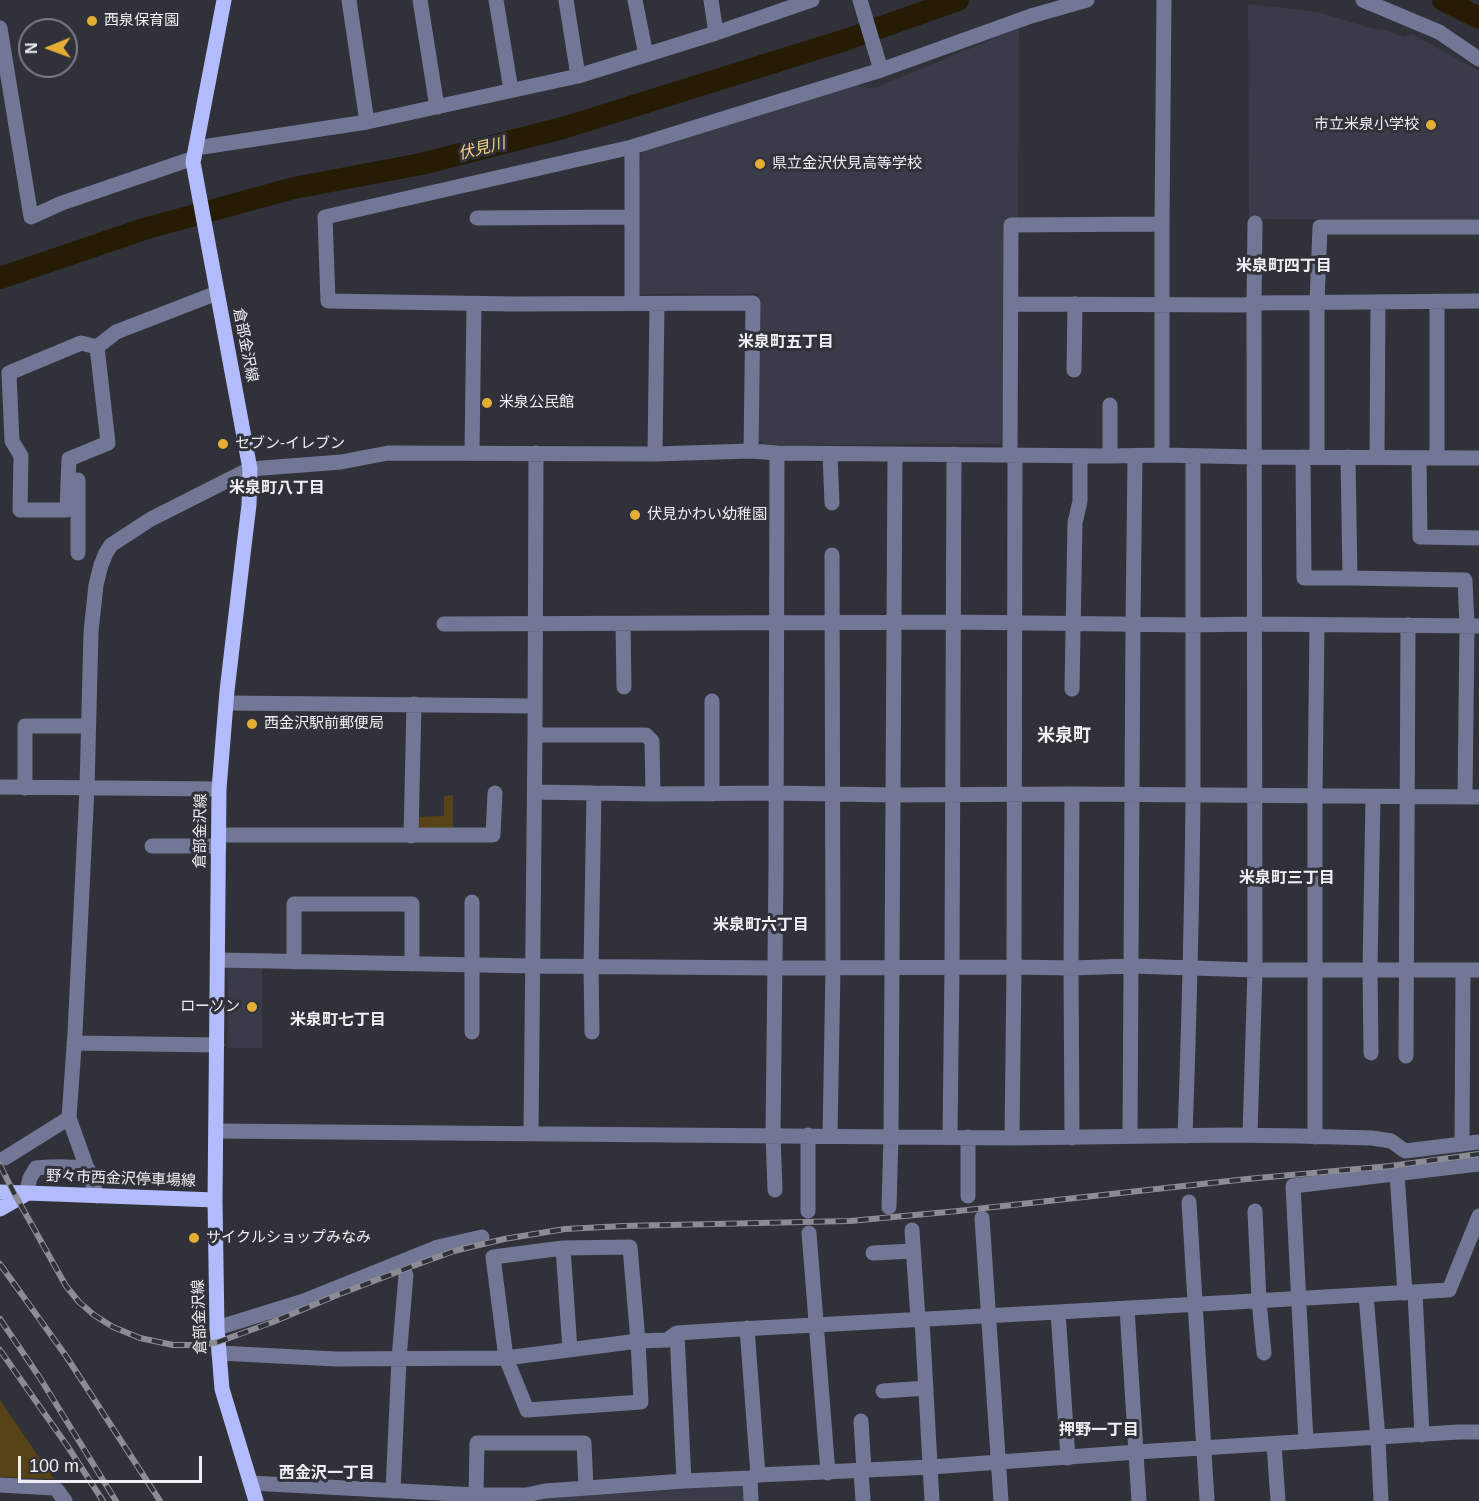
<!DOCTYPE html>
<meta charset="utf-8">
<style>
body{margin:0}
#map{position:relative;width:1479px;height:1501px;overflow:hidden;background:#303139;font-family:Helvetica,sans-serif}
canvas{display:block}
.north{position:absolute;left:18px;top:18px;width:60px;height:60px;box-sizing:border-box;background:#303139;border:2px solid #7c7d84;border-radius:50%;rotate:269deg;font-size:16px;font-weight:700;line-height:24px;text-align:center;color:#eeeff4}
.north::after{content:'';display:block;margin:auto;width:21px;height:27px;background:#e2af34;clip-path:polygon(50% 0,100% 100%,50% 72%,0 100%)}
.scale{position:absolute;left:18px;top:1456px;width:184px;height:27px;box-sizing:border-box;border:3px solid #eeeff4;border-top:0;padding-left:8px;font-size:18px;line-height:21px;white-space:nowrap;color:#eeeff4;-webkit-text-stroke:4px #303139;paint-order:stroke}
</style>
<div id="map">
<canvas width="1479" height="1501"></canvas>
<div class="north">N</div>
<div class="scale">100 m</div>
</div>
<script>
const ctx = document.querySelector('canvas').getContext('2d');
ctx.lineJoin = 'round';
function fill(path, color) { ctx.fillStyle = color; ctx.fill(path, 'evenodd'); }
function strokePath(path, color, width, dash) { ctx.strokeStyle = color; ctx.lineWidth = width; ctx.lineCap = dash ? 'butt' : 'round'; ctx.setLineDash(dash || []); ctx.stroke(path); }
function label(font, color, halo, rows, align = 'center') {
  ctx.font = font + ' Helvetica,"Noto Sans JP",sans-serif'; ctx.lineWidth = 6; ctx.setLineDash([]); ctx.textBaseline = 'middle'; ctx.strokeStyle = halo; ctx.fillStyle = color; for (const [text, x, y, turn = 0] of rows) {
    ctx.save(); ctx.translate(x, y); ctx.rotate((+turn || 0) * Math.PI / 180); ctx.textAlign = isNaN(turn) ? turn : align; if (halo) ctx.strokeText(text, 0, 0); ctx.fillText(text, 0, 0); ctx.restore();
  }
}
const built = new Path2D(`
 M 1248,4 L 1318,12 L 1367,27 L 1384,30 L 1405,37 L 1412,34 L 1479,71 L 1479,220 L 1249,219 Z
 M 1019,28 L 1018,218 L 1006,218 L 1002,440 L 1000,444 L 764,445 L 758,440 L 758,294 L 639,294 L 637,202 L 641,149 L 855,83 L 861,87 L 875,88 Z
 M 227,966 L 262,967 L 262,1048 L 228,1048 Z
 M 746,1484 L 747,1501 L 539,1501 L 546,1496 Z`);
const green = new Path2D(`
 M 453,795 L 453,830 L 419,831 L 414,817 L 444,816 L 444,796 Z
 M 0,1400 L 54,1479 L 0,1477 Z`);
const river = new Path2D(`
 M 1443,0 L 1479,18
 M 0,278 L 144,229 L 294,188 L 421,164 L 563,128 L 845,40 L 958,0`);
const minor = new Path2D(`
 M 420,0 L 437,107
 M 496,0 L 511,90
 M 566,0 L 578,76
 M 635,0 L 646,55
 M 711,0 L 716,33
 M 860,0 L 881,70
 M 1363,0 L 1439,32 L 1479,59
 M 0,28 L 31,217 L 62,203 L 194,158
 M 367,122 L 578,76 L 716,33 L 812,0
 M 632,147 L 325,217 L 328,301 L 513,304 L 753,303 L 751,451
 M 196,148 L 367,122 L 349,0
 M 477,218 L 632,217
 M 1162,224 L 1162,455
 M 1437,302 L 1437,458
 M 632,303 L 632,147 L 881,70 L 1031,16 L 1087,0
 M 1011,304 L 1244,305 L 1254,303 L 1255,223
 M 97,347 L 108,443 L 69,459 L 67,510 L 20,510 L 21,456 L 12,441 L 9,373 L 81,343 L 97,347 L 116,332 L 217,293
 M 1074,370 L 1075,304
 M 1110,405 L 1110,456
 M 472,453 L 474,304
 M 655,454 L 657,304
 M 830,454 L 832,503
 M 1010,455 L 1011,225 L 1162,224 L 1164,0
 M 1303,457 L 1304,578 L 1350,578 L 1348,457
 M 1317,457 L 1317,302 L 1320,227 L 1479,227
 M 1377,457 L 1378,302
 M 1419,458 L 1420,537 L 1479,538
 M 78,480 L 78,553
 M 1350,578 L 1465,580 L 1467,626 L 1465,797
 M 444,624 L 954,622 L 1192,625 L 1255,624 L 1479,626
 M 623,624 L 624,687
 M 1072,689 L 1075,523 L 1080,501 L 1080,456
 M 226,703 L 535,706
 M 535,735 L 646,735 L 652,741 L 653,794
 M 0,787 L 219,789
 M 25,788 L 25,726 L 88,726
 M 535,792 L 653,794 L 775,793 L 893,795 L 1072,794 L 1479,797
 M 712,794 L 712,701
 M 219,835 L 493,835 L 495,793
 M 411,836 L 414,704
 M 152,846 L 219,846
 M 218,960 L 532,966 L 774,968 L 1014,967 L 1071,968 L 1132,966 L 1255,970 L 1479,970
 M 294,962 L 294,904 L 412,904 L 412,964
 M 472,1032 L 472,902
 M 592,1032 L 591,967 L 594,793
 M 74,1043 L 217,1045
 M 1371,1053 L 1370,969 L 1373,797
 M 1406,1056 L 1408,625
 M 216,1131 L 1012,1138 L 1229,1135 L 1299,1136 L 1372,1138 L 1391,1141 L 1405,1151 L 1479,1142
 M 531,1133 L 535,735 L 536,453
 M 808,1135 L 808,1211
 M 1250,1135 L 1255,970 L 1254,303 L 1479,301
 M 830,1136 L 833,968 L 832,555
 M 1130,1136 L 1133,624 L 1135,456
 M 1185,1136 C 1189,1022 1192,909 1193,796 C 1193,682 1192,569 1193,456
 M 950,1137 L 952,967 L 954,454
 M 968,1137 L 968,1196
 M 1315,1137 L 1315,797 L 1317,625
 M 1012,1138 L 1014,967 L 1015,455
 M 1072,1138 L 1071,968 L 1072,794
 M 1462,1144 L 1463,970
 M 5,1158 L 69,1118
 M 1397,1174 L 1405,1293
 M 775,1190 L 773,1135 L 776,870 L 777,453
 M 26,1194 L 30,1178 L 36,1168 C 54,1166 70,1166 88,1169
 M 97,1196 L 69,1118 L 75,1033 L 87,788 L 91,632 L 96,585 L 101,565 L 106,553 L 111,545 L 151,519 L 250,469 L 341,462 L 388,453 L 655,454 L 751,451 L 777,453 L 1110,456 L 1162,455 L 1254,457 L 1479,458
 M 1189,1202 L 1207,1501
 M 889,1207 L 891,1136 L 895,454
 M 1255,1211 L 1259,1301 L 1264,1353
 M 982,1218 L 1001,1501
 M 912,1230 L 918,1319
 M 809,1233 L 828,1473
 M 630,1247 L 638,1341 L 641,1402 L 527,1410 L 506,1358 L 493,1257 L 563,1248 Z
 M 563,1248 L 570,1350
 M 873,1253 L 913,1251
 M 1415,1293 L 1422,1435
 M 1366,1295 L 1378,1438 L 1381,1501
 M 1127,1308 L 1139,1501
 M 1058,1312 L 1068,1458
 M 922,1319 L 932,1501
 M 217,1328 L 304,1301 L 438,1247 L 482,1237
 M 747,1328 L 758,1475
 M 677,1333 L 684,1481
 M 219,1353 L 336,1359 L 506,1358 L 638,1341 L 667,1340 L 677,1333 L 740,1329 L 1058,1312 L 1449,1290 L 1479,1216
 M 883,1391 L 926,1388
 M 861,1421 L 864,1471
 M 1306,1442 L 1293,1186 L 1479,1164
 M 1274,1444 L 1278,1501
 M 861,1471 L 863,1501
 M 750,1478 L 751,1501
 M 251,1483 L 476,1495 L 526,1495 L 545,1491 L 684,1481 L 750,1478 L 758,1475 L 931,1467 L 1137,1452 L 1459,1432 L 1479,1432
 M 0,1485 L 54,1488 L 57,1490 L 65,1501
 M 393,1491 L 399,1359 L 406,1275
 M 476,1495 L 477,1443 L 584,1443 L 586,1487`);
const major = new Path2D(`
 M 224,0 L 193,162 L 250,469 L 249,505 L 244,546 L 227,691 L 219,789 L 215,1200 L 217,1328 L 222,1389 L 256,1501
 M 0,1192 L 215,1200
 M 0,1209 L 26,1194`);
const rail = new Path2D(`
 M 0,1165 L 14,1193 L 66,1286 L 79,1302 L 94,1315 L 113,1327 L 140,1338 L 173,1345 L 202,1345 L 218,1342 L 273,1322 L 337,1295 L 413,1266 L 454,1251 L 504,1239 L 565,1229 L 623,1226 L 850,1221 L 958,1211 L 1247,1179 L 1390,1166 L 1479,1154
 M 0,1264 L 66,1356 L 160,1501
 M 0,1319 L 40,1378 L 116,1501
 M 0,1350 L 68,1447 L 103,1501`);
const markers = [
 [92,21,6,"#e2af34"],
 [1431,125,6,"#e2af34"],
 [760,164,6,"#e2af34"],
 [487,403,6,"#e2af34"],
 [223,444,6,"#e2af34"],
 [635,515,6,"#e2af34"],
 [252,724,6,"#e2af34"],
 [252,1007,6,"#e2af34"],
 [194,1238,6,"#e2af34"]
];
const poiNames = [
 ["西泉保育園",104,21],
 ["市立米泉小学校",1419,125,"right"],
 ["県立金沢伏見高等学校",772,164],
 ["米泉公民館",499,403],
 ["セブン-イレブン",235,444],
 ["伏見かわい幼稚園",647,515],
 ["西金沢駅前郵便局",264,724],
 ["ローソン",240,1007,"right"],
 ["サイクルショップみなみ",206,1238]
];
const streetNames = [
 ["倉部金沢線",245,345,79],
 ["倉部金沢線",201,831,-89],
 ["野々市西金沢停車場線",121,1179,2],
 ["倉部金沢線",200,1317,-92]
];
const waterNames = [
 ["伏見川",482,149,-14]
];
const neighbourhoodNames = [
 ["米泉町四丁目",1284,267],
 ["米泉町五丁目",786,343],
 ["米泉町八丁目",277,489],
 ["米泉町三丁目",1287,879],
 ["米泉町六丁目",761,926],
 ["米泉町七丁目",338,1021],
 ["押野一丁目",1099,1431],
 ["西金沢一丁目",327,1474]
];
const quarterNames = [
 ["米泉町",1064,736]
];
fill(built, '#393b48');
fill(green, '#564318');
strokePath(river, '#261b03', 22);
strokePath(minor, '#727796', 15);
strokePath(major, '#b2bbfb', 15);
strokePath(rail, '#8c8d94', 6);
strokePath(rail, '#303139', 4, [11]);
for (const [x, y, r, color] of markers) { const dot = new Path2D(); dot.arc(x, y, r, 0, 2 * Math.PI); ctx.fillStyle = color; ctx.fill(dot); strokePath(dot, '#303139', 2); }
label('15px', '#eeeff4', '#303139', poiNames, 'left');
label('15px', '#eeeff4', '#303139', streetNames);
label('italic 16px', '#f9d280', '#303139', waterNames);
label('bold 16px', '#eeeff4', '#303139', neighbourhoodNames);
label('bold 18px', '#eeeff4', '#303139', quarterNames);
</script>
